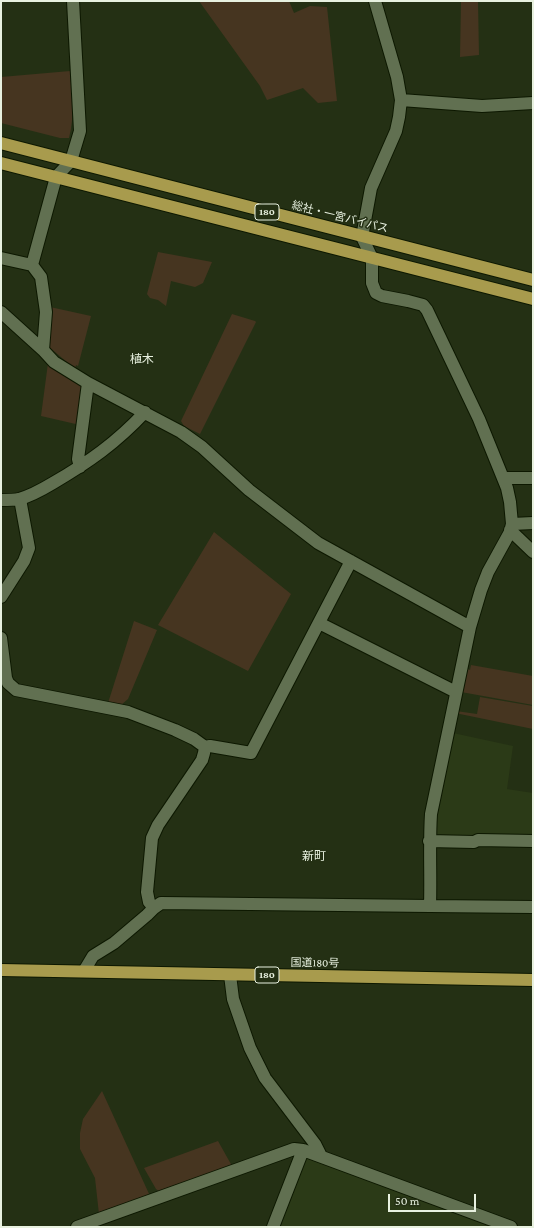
<!DOCTYPE html>
<meta charset="utf-8">
<style>
body{margin:0}
#map{position:relative;width:534px;height:1228px;overflow:hidden;background:#243014;font-family:"Crimson Pro",serif}
canvas{display:block}
.frame{position:absolute;inset:0;border:2px solid #e8f1e0;pointer-events:none}
.scale{position:absolute;left:388px;top:1194px;width:88px;height:18px;box-sizing:border-box;border:2px solid #e8f1e0;border-top:0;padding-left:5px;font-size:12px;line-height:14px;white-space:nowrap;color:#e8f1e0;-webkit-text-stroke:3px #243014;paint-order:stroke}
</style>
<div id="map">
<canvas width="534" height="1228"></canvas>
<div class="frame"></div>
<div class="scale">50 m</div>
</div>
<script>
const ctx = document.querySelector('canvas').getContext('2d');
ctx.lineJoin = 'round';
function fill(path, color) { ctx.fillStyle = color; ctx.fill(path, 'evenodd'); }
function strokePath(path, color, width, dash) { ctx.strokeStyle = color; ctx.lineWidth = width; ctx.lineCap = dash ? 'butt' : 'round'; ctx.setLineDash(dash || []); ctx.stroke(path); }
function label(font, color, halo, rows, align = 'center') {
  ctx.font = font + ' "Crimson Pro","Noto Sans JP",serif'; ctx.lineWidth = 3; ctx.setLineDash([]); ctx.textBaseline = 'middle'; ctx.strokeStyle = halo; ctx.fillStyle = color; for (const [text, x, y, turn = 0] of rows) {
    ctx.save(); ctx.translate(x, y); ctx.rotate((+turn || 0) * Math.PI / 180); ctx.textAlign = isNaN(turn) ? turn : align; if (halo) ctx.strokeText(text, 0, 0); ctx.fillText(text, 0, 0); ctx.restore();
  }
}
const built = new Path2D(`
 M 453,733 L 513,746 L 507,789 L 533,793 L 533,837 L 436,840 L 437,812 Z
 M 305,1156 L 496,1227 L 278,1227 Z`);
const green = new Path2D(`
 M 199,1 L 289,1 L 294,13 L 310,6 L 327,7 L 337,101 L 318,103 L 303,88 L 267,100 L 260,86 Z
 M 461,1 L 478,1 L 479,55 L 460,57 Z
 M 70,71 C 72,94 75,116 69,138 L 60,138 L 1,123 L 1,77 Z
 M 158,252 L 212,262 L 203,283 L 195,287 L 171,281 L 166,306 L 158,300 L 150,298 L 147,294 Z
 M 50,307 L 91,316 L 78,366 L 76,365 L 75,369 L 48,346 Z
 M 232,314 L 255,321 L 256,322 L 200,434 L 184,426 L 181,421 Z
 M 48,363 L 85,385 L 80,425 L 41,416 Z
 M 214,532 L 291,594 L 248,671 L 158,625 Z
 M 134,621 L 157,630 L 128,699 L 121,705 L 108,703 Z
 M 471,665 L 533,676 L 533,705 L 461,692 L 466,668 L 470,670 Z
 M 480,697 L 533,706 L 533,729 L 455,713 L 456,711 L 477,714 Z
 M 102,1091 L 150,1196 L 99,1214 L 95,1178 L 80,1149 L 80,1133 L 83,1119 Z
 M 218,1141 L 232,1166 L 160,1192 L 156,1189 L 144,1168 Z`);
const street = new Path2D(`
 M 401,100 L 482,106 L 533,103
 M 1,258 L 32,265
 M 1,312 L 43,350 L 54,362 L 88,383 L 181,432 L 202,447 L 249,490 L 318,543 L 470,627
 M 43,350 L 46,312 L 41,277 L 32,265 L 56,177 L 71,161 L 80,131 L 73,1
 M 80,467 L 78,459 L 88,383
 M 503,478 L 533,478
 M 1,500 C 7,500 14,500 19,499 C 31,496 43,489 53,483 C 89,462 116,443 145,412
 M 512,524 L 533,523
 M 510,530 L 533,552
 M 1,597 L 24,561 L 29,548 L 20,499
 M 319,623 L 456,692
 M 1,638 L 6,678 L 8,683 L 16,690 L 128,712 L 175,730 L 194,739 L 205,747 L 210,746 L 251,753 L 351,561
 M 429,841 L 474,842 L 478,840 L 533,841
 M 430,906 L 533,907
 M 154,908 L 149,902 L 147,892 L 152,838 L 158,825 L 202,760 L 204,753 L 205,747
 M 84,971 L 93,956 L 114,943 L 147,915 L 154,908 L 161,903 L 430,906 C 431,875 429,845 431,814 L 470,627 L 481,590 L 488,572 L 510,532 L 512,524 L 510,502 L 507,488 L 479,419 L 427,310 L 423,305 L 408,301 L 382,296 L 376,293 L 372,283 L 372,258 L 362,237 L 371,188 L 396,131 L 399,117 L 401,100 L 397,77 L 375,1
 M 230,975 L 233,999 L 250,1048 L 265,1078 L 315,1144 L 321,1156
 M 77,1227 L 294,1149 L 303,1150 L 511,1227
 M 273,1227 L 303,1150`);
const highway = new Path2D(`
 M 1,143 L 533,280
 M 1,163 L 533,299
 M 1,970 L 533,980`);
const shields = [
 [267,212,24],
 [267,975,24]
];
const shieldNames = [
 ["180",267,212],
 ["180",267,975]
];
const streetNames = [
 ["総社・一宮バイパス",340,217,14],
 ["国道180号",315,963,1]
];
const neighbourhoodNames = [
 ["植木",142,359],
 ["新町",314,856]
];
fill(built, '#2b3a17');
fill(green, '#463520');
strokePath(street, '#0d1800', 14);
strokePath(highway, '#0d1800', 14);
strokePath(street, '#617051', 12);
strokePath(highway, '#a89b4d', 12);
for (const [x, y, w] of shields) { const box = new Path2D(); box.roundRect(x - w / 2, y - 8, w, 16, 3); ctx.fillStyle = '#243014'; ctx.fill(box); strokePath(box, '#e8f1e0', 1); }
label('bold 10px', '#e8f1e0', null, shieldNames);
label('11px', '#e8f1e0', '#243014', streetNames);
label('12px', '#e8f1e0', '#243014', neighbourhoodNames);
</script>
